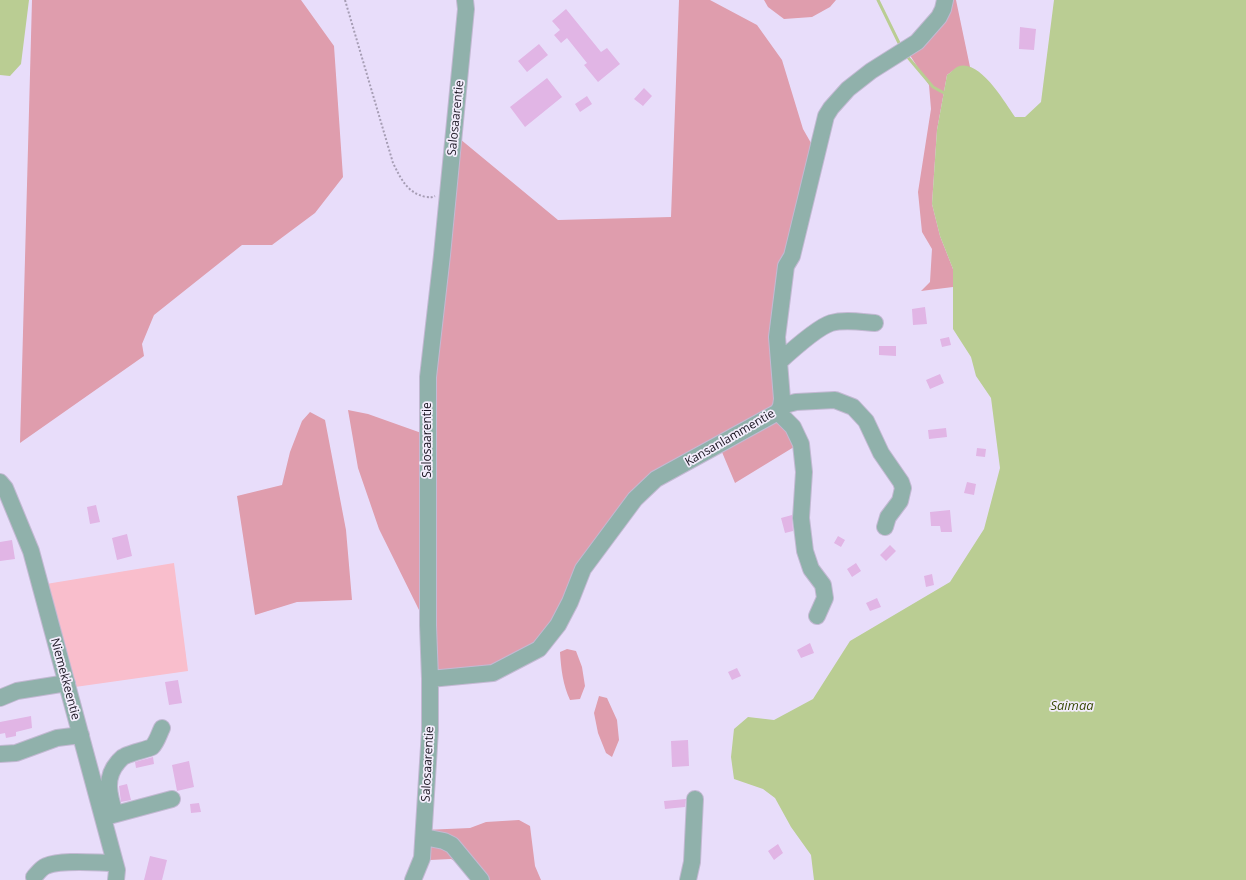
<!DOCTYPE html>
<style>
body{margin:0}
canvas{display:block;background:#e8ddfa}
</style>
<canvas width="1246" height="880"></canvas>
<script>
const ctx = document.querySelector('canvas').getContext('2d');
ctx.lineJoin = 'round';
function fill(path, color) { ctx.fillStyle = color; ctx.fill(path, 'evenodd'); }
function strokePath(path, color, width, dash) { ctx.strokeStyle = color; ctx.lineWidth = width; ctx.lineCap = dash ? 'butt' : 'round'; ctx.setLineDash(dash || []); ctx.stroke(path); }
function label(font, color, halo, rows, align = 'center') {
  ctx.font = font + ' "Open Sans",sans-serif'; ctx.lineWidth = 3.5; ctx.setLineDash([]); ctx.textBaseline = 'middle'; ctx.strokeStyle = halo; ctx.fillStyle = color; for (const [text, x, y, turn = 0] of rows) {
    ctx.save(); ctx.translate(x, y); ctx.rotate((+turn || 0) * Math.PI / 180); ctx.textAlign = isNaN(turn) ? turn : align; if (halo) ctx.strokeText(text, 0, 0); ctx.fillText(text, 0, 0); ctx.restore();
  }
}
const green = new Path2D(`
 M 174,563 L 188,671 L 68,688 L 40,585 Z`);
const forest = new Path2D(`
 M 32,0 L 301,0 L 334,46 L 343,177 L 315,213 L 272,245 L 242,245 L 154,315 L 142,344 L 144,356 L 20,443 Z
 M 679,0 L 710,0 L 757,25 L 782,60 L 803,129 L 811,143 L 818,147 L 786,266 L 782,399 L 807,439 L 735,483 L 719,445 L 635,499 L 539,649 L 493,673 L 422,680 L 420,612 L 379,529 L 358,468 L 348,410 L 368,414 L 427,435 L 454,134 L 558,220 L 671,217 Z
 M 764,0 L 836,0 L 830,7 L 812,17 L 784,19 L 768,7 Z
 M 945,0 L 956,0 L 970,67 L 958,67 L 947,75 L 937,130 L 932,204 L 940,236 L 953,269 L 953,287 L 921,291 L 930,282 L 932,249 L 922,232 L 918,192 L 931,109 L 929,85 L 906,49 Z
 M 310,412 L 325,420 L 346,530 L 352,600 L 297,602 L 255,615 L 237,496 L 282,485 L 290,452 L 302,421 Z
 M 567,649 L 576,651 L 582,667 L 585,686 L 580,699 L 570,700 C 563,685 561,669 560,652 Z
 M 599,696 L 607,698 L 617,720 L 619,740 L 612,757 L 606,753 L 598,733 L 594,713 Z
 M 519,820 L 530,826 L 535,866 L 541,880 L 481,880 L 475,871 L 451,859 L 430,860 L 422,858 L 424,830 L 470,828 L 486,822 Z`);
const water = new Path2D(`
 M 0,0 L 29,0 L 21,64 L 10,76 L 0,75 Z
 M 1054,0 L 1246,0 L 1246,880 L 814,880 L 811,855 L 791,827 L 775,798 L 763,789 L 734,779 L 731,757 L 734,729 L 748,717 L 774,720 L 813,699 L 850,641 L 950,582 L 984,529 L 1000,468 L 991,398 L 976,376 L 971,357 L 953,329 L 953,269 L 940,236 L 932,204 L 937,130 L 947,75 C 950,73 954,69 957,67 C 979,57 1005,103 1015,117 L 1025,117 L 1041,102 Z`);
const stream = new Path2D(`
 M 878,0 L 901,47
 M 906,55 L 933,87 L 944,93`);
const building = new Path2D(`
 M 566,9 L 601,52 L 607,48 L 620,64 L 598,82 L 584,65 L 587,63 L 567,38 L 561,43 L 554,35 L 560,30 L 552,21 Z
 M 1020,27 L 1036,29 L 1034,50 L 1019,49 Z
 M 539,44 L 548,55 L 527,72 L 518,61 Z
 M 547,78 L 562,97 L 525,127 L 510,107 Z
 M 644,88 L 652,96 L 643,106 L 634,99 Z
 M 587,96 L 592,104 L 580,112 L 575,104 Z
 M 925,307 L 927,324 L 913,325 L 912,309 Z
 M 949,337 L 951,345 L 942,347 L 940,339 Z
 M 879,346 L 896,346 L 896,356 L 879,355 Z
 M 940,374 L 944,383 L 930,389 L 926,380 Z
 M 946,428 L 947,437 L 929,439 L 928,430 Z
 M 977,448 L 986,449 L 985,457 L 976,456 Z
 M 967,482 L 976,484 L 974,495 L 964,493 Z
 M 96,505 L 100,522 L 90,524 L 87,507 Z
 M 950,510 L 952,532 L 941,532 L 940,526 L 931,526 L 930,512 Z
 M 792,515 L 793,531 L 785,533 L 781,518 Z
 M 127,534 L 132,556 L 117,560 L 112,538 Z
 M 838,536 L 845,540 L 841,547 L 834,543 Z
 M 12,540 L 15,559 L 0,561 L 0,542 Z
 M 890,545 L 896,551 L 886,561 L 880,555 Z
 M 856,563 L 861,571 L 852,577 L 847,569 Z
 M 932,574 L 934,585 L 926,587 L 924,576 Z
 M 877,598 L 881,607 L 870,611 L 866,603 Z
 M 810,643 L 814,653 L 801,658 L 797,650 Z
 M 737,668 L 741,676 L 732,680 L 728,672 Z
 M 178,680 L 182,703 L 169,705 L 165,682 Z
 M 31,716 L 32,728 L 16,732 L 16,736 L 6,738 L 5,733 L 0,734 L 0,722 Z
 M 688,740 L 689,766 L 672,767 L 671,741 Z
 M 153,757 L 154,764 L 136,768 L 135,762 Z
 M 189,761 L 194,787 L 177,791 L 172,765 Z
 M 127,784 L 131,800 L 121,802 L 119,786 Z
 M 686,799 L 685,807 L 665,809 L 664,801 Z
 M 199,803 L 201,812 L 191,813 L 190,804 Z
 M 778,844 L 783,853 L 774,860 L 768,851 Z
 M 150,856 L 167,860 L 162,880 L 144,880 Z`);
const path = new Path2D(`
 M 345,0 L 393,163 C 401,179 407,193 426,197 C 430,197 431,198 435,196`);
const minor = new Path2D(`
 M 779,362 C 790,352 818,327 831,323 C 845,319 861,322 875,323
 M 781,406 L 796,402 L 835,400 L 853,407 L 866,421 L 881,453 L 901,482 L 903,488 L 900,501 L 888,517 L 885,527
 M 778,412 L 793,427 L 801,444 L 804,472 L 801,518 L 805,551 L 811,569 L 823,585 L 825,598 L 817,616
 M 0,482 L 5,488 L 31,551 L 117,870 L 116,880
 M 430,679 L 493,673 L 539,649 L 558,625 L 570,602 L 583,569 L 635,499 L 656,479 L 778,412 L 781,406 L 782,399 L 777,337 L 786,266 L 792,256 L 826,116 L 831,108 L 848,89 L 871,71 L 917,42 L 939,17 L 943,9 L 945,0
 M 0,698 L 17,691 L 67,683
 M 0,754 L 16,753 L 57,738 L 81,735
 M 115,814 C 109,795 104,778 118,762 C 121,759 122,757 125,756 C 131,753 148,749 152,747 C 157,742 159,734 162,728
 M 105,817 L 172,799
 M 424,837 L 444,841 L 452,845 L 481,880
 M 34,877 C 37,874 41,868 46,866 C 62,859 97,863 115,863
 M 413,880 L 422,858 L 430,730 L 430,679 L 428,625 L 428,377 L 442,255 L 466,9 L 465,0
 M 688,880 L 692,862 L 695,799`);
const streetNames = [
 ["Salosaarentie",456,118,-84],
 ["Kansanlammentie",730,438,-30],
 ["Salosaarentie",428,440,-90],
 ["Niemekkeentie",65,679,75],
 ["Salosaarentie",428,764,-87]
];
const waterNames = [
 ["Saimaa",1072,706]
];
fill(green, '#f9becc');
fill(forest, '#df9dad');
fill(water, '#bacd93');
strokePath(stream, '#bacd93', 3);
fill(building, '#e1b5e5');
strokePath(minor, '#c3b9d3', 18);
strokePath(path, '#a69db4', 2, [2, 2]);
strokePath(minor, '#90b1ab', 16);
label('12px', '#18131f', '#f3edfc', streetNames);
label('italic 13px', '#3b4b09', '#f3edfc', waterNames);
</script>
